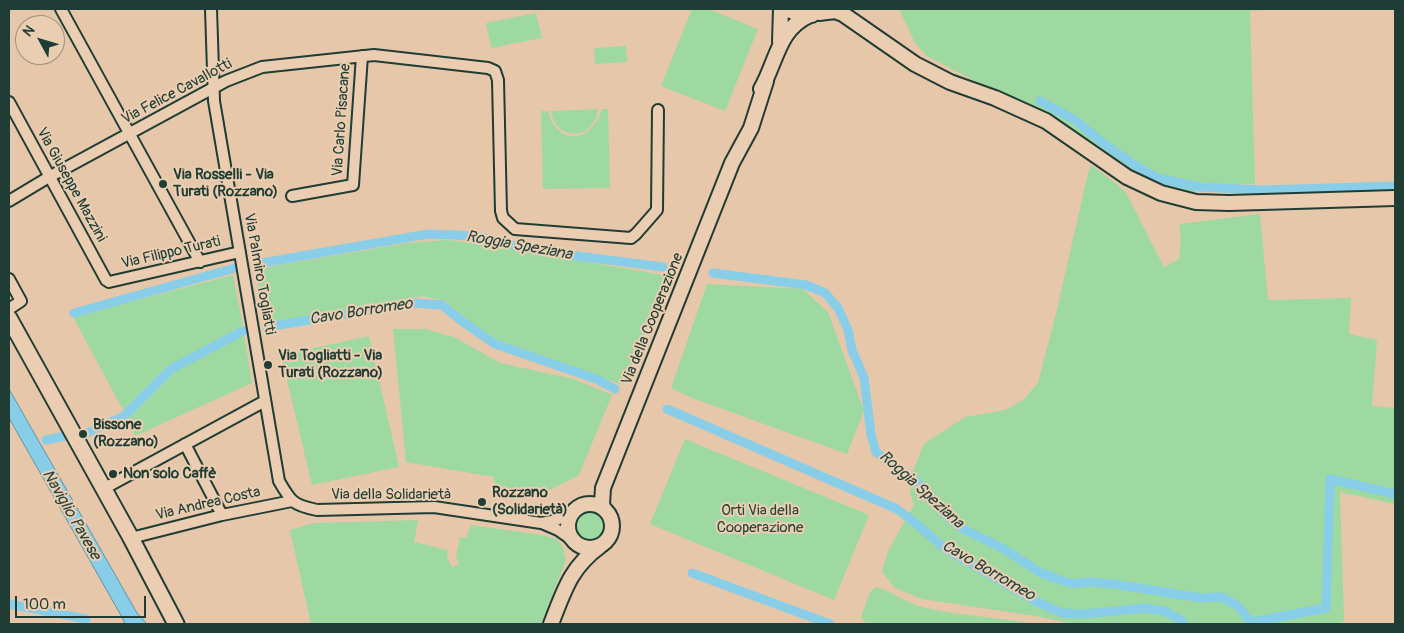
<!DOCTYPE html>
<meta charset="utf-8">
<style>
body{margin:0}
#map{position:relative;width:1404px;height:633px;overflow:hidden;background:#e7c7aa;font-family:Pangolin,sans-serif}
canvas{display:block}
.frame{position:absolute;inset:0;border:10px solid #1f3d34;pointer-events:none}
.north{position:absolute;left:15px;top:15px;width:50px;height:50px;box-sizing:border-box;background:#ebceb2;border:1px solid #999480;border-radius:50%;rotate:309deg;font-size:14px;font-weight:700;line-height:20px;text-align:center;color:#1f3d34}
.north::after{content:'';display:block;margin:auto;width:18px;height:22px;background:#1f3d34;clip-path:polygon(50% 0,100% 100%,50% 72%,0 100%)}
.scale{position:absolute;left:15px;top:596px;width:131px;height:22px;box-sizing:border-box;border:2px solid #1f3d34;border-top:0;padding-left:6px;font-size:15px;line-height:18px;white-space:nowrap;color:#1f3d34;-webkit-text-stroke:4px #ebceb2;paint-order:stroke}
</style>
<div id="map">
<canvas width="1404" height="633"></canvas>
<div class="frame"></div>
<div class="north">N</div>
<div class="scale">100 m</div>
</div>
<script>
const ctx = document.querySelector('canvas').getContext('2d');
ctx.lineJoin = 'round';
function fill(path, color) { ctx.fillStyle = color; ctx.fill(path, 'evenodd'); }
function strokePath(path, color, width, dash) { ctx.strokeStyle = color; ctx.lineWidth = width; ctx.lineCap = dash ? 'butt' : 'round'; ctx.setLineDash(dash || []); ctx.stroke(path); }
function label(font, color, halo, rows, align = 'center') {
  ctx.font = font + ' Pangolin,sans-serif'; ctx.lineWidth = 4; ctx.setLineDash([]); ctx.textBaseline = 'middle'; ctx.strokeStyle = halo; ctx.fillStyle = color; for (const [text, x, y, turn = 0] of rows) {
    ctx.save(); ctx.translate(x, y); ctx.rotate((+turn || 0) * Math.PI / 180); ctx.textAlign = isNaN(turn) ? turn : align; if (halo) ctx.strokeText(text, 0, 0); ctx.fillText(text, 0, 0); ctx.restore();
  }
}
const green = new Path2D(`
 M 692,9 L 708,9 L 758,29 L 725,111 L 661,86 Z
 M 899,9 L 1280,9 L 1250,11 L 1255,184 L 1213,184 L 1201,182 L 1200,190 L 1190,193 L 1164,186 L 1136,174 L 1071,130 L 1027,105 L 973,80 L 927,56 L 915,43 Z
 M 536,13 L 542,38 L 491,48 L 486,23 Z
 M 626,46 L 627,62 L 595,64 L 594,48 Z
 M 598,109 C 595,141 555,142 551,111 Z
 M 602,109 L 608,109 L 610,188 L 543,189 L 541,111 L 548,111 C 557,147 592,143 602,109 Z
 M 1091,165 L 1118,185 L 1126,193 L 1164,267 L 1179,259 L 1181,238 L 1179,224 L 1260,214 L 1268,300 L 1351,298 L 1349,334 L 1377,340 L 1372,406 L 1395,408 L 1395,504 L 1340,492 L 1344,621 L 1339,624 L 1075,624 L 1035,616 L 922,599 L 895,588 L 882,572 L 888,551 L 914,504 L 910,493 L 912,473 L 924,444 L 965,417 L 1005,410 L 1023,400 L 1038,383 L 1057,309 L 1088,173 Z
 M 448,240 L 493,245 L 668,276 L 623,385 L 497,340 L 470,322 L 445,301 L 422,296 L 265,324 L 256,269 L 408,243 Z
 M 233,275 L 243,326 L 169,366 L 123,410 L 73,317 Z
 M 707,284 L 803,289 L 828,312 L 864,411 L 847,454 L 692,398 L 671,388 Z
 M 393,329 L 425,329 L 454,337 L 500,363 L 574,379 L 612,395 L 579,475 L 540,495 L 495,489 L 494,477 L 406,462 Z
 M 244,335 L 252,383 L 135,436 L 128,416 L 174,371 Z
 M 369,336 L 399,467 L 312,485 L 281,355 Z
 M 685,439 L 869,515 L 834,600 L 650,524 Z
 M573 526a17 17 0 1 1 34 0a17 17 0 1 1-34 0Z
 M 418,520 L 414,542 L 448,550 L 447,557 L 452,567 L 459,564 L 456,556 L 460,537 L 466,538 L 471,525 L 542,535 L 557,539 L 563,548 L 566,560 L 541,624 L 311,624 L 290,530 L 314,523 Z
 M 876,587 C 893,592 908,604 926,608 C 962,616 999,617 1034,624 L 877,624 L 864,622 L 861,617 L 870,592 Z`);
const water = new Path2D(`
 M 9,389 L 137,613 L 147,624 L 125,624 L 123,619 L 9,418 Z`);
const canal = new Path2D(`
 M 1040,101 L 1075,120 L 1103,143 L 1136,166 L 1157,178 L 1199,187 L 1263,190 L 1395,186
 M 256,264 L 428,234 L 477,236 L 521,247 L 569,255 L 663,267
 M 713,273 L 806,285 L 825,293 L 838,308 L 848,330 L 852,350 L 864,378 L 871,435 L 876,452 L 917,482 L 926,491 L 942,512 L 961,528 L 1004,549 L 1039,572 L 1060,580 L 1073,584 L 1089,582 L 1113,584 L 1201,598 L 1221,597 L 1238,606 L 1252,624
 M 74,313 L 235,268
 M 267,327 L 413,303 L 442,305 L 463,322 L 495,344 L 596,379 L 615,389
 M 667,409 L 897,509 L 918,525 L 944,548 L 1037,602 L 1062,613 L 1085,614 L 1145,608 L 1164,611 L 1181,620 L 1184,624
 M 83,435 L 124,416 L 171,369 L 243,331
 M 46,440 L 65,436
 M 692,573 L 830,624
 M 9,604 L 86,619
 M 1252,622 L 1326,608 L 1330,479 L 1395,494`);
const street = new Path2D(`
 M 61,9 L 200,262
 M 211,9 L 214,101 L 279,481 C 291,502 293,505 317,510 L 434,507 L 541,523 L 557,520 L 576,509
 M 9,102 L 106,280 L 109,282 L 240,252
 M 292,196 L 353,185 L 362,56
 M 9,201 L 49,177 L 226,81 L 262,67 L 374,55 L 488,68 L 495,71 L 498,80 L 501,211 L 503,218 L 515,229 L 631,238 L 636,234 L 657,210 L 658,110
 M 9,279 L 21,301 L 9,309
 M 185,444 L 222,515
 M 103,489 L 265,401
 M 544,524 L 558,530 L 578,544
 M 131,538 L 222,515 L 292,501`);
const secondary = new Path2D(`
 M 786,9 L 801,15 L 812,15
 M 819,13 L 835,11 L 843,14 L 915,64 L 950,82 L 995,98 L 1046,121 L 1127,177 L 1161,193 L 1196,202 L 1229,203 L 1395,198
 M 780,42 L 781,9
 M 761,89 C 777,61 778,29 810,15
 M568 526a22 22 0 1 1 44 0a22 22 0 1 1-44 0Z
 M 604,509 L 602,504 L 603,488 L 732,163 L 751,128 L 766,81
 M 551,624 C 564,591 570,568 600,546`);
const primary = new Path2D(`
 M 9,318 L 131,538 L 176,624`);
const markers = [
 [163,184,5,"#1f3d34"],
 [268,365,5,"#1f3d34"],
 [83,434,5,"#1f3d34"],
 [113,474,5,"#1f3d34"],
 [482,502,5,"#1f3d34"]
];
const streetNames = [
 ["Via Felice Cavallotti",177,92,-28],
 ["Via Carlo Pisacane",342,120,-86],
 ["Via Giuseppe Mazzini",71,185,61],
 ["Via Filippo Turati",171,253,-13],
 ["Via Palmiro Togliatti",259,274,80],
 ["Via della Cooperazione",653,319,-68],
 ["Via della Solidarietà",391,495],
 ["Via Andrea Costa",208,504,-13]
];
const poiNames = [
 ["Via Rosselli - Via",173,175],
 ["Turati (Rozzano)",173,192],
 ["Via Togliatti - Via",278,356],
 ["Turati (Rozzano)",278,373],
 ["Bissone",93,425],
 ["(Rozzano)",93,442],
 ["Non solo Caffè",123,474],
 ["Rozzano",492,493],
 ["(Solidarietà)",492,510]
];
const parkNames = [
 ["Orti Via della",760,511],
 ["Cooperazione",760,528]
];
const waterNames = [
 ["Roggia Speziana",519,246,10],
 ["Cavo Borromeo",361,312,-9],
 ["Roggia Speziana",921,490,42],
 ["Naviglio Pavese",71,515,60],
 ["Cavo Borromeo",988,571,30]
];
fill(green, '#9dd9a1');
fill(water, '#88cee9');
strokePath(water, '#5e94a1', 1);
strokePath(canal, '#88cee9', 9);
strokePath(street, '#1f3d34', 14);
strokePath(secondary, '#1f3d34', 18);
strokePath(primary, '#1f3d34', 19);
strokePath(street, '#ebceb2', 10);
strokePath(secondary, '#ebceb2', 14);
strokePath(primary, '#ebceb2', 15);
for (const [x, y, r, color] of markers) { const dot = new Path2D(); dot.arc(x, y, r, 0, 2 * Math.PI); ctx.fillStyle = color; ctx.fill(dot); strokePath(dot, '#ebceb2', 2); }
label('15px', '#1f3d34', '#ebceb2', streetNames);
label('bold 15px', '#1f3d34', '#ebceb2', poiNames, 'left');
label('15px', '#254539', '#ebceb2', parkNames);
label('italic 16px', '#24443d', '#ebceb2', waterNames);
</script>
